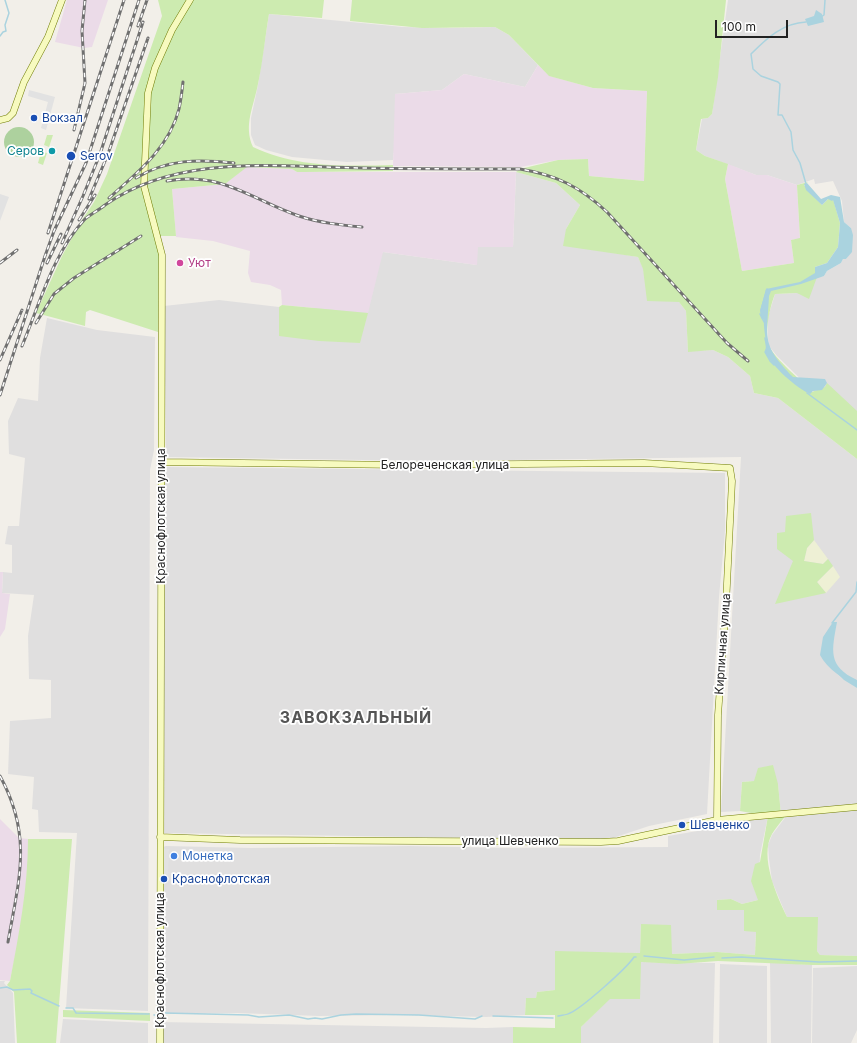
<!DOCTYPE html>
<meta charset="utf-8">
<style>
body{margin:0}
#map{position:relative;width:857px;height:1043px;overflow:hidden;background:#f2efe9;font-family:Inter,sans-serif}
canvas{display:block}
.scale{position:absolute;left:715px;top:20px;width:73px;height:18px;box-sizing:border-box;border:2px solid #222;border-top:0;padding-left:5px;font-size:12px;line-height:14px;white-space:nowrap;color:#222;-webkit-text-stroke:3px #fff;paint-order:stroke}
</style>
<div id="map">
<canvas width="857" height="1043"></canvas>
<div class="scale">100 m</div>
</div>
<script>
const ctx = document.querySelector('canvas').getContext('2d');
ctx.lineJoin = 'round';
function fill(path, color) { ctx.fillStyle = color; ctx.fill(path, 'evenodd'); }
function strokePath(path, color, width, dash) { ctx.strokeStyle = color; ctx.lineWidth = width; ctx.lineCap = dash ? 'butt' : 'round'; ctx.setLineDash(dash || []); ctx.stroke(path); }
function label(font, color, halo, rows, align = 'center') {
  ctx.font = font + ' Inter,sans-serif'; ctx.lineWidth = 3.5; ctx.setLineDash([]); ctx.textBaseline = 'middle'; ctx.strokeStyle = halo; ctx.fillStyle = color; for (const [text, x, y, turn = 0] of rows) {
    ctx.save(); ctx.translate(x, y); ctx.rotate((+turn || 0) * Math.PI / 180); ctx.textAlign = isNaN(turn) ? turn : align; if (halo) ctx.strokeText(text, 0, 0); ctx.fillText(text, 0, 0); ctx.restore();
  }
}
const residential = new Path2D(`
 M 728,0 L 857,0 L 857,434 L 777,356 L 769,346 L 768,339 L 768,317 L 775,294 L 797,293 L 817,277 L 824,276 L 827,271 L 841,263 L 843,259 L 846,259 L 849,254 L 851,228 L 844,222 L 842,201 L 833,181 L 815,184 L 814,179 L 797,185 L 767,175 L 756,175 L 705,156 L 696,150 L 702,119 L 708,118 L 712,114 Z
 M 269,14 L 403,27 L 453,28 L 495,27 L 509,35 L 538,65 L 525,87 L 464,74 L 442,90 L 395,94 L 396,131 L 393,160 L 347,162 L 292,157 L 266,150 L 255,145 L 251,135 L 251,118 L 258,85 Z
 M 516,172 L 556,183 L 580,205 L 566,229 L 609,252 L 638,257 L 643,268 L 646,282 L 679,302 L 686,311 L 688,351 L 713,350 L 728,357 L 750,376 L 754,393 L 778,398 L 857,459 L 857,956 L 820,955 L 817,951 L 817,939 L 787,917 L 781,903 L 772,881 L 769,859 L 768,845 L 772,835 L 787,815 L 781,815 L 778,784 L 754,781 L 742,782 L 740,811 L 721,812 L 741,457 L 430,461 L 166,457 L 164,306 L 219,300 L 279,307 L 279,336 L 383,252 L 477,265 L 477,247 L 513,247 Z
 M 47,318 L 97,330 L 155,337 L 154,450 L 150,470 L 148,1011 L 66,1008 L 77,833 L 39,832 L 38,810 L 32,809 L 34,777 L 8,774 L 10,721 L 51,718 L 51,680 L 29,679 L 28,636 L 34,595 L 2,593 L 3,572 L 12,573 L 12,545 L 5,544 L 8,526 L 19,526 L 25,458 L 9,454 L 8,421 L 18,398 L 38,401 L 40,358 Z
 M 165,467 L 725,473 L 725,531 L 719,597 L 707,814 L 649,826 L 607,840 L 164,833 Z
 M 768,816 L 760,855 L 758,900 L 742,904 L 731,899 L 717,900 L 717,910 L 744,910 L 756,932 L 755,955 L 717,952 L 672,954 L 641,924 L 640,953 L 555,952 L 555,990 L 537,992 L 536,998 L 526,998 L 525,1015 L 486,1017 L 400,1015 L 319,1016 L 237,1013 L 160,1014 L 160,848 L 166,846 L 251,848 L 409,846 L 505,848 L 668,847 L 668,836 L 727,826 Z
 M 640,962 L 715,963 L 713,1043 L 581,1043 L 581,1027 L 610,998 Z
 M 770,962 L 812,965 L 811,1043 L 771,1043 Z
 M 720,964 L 767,966 L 767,1043 L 719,1043 Z
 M 857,966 L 857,1030 L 851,1043 L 812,1043 L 813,968 Z
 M 0,981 L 5,981 L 4,983 L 13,993 L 15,1043 L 0,1043 Z
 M 63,1019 L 148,1023 L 148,1043 L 60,1043 Z
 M 160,1022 L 486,1028 L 513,1027 L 513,1043 L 160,1043 Z`);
const industrial = new Path2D(`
 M 67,0 L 108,0 L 92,47 L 84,48 L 55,42 Z
 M 538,65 L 550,76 L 593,88 L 647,91 L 644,181 L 589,176 L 588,159 L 558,160 L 520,167 L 393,166 L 395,94 L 442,90 L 464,74 L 525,87 Z
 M 728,164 L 756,175 L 767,175 L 797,185 L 800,239 L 791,240 L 794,263 L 742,271 L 725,179 Z
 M 246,167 L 292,169 L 297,172 L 516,172 L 513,247 L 478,247 L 477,265 L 383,252 L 368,313 L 282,305 L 281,290 L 270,285 L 251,282 L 248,273 L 250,251 L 213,241 L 176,237 L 172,189 L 224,184 Z
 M 0,572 L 3,572 L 2,593 L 10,594 L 5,629 L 0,637 Z
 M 0,819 L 19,838 L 28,839 L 28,863 L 23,918 L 10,981 L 0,980 Z`);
const farmland = new Path2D(`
 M 814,540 L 828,559 L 823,564 L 804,561 L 807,548 Z
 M 833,566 L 840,577 L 826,593 L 817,582 Z`);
const grass = new Path2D(`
 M 158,0 L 324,0 L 322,18 L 269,14 C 265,37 263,61 258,84 C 254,106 243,125 253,147 C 297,168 345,166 393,165 L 393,171 L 305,172 L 297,172 L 292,169 L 247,167 L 225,184 L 172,189 L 176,236 L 156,236 L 159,254 L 158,332 L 90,310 L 86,312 L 85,326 L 36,313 L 62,256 L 80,223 L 94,202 L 107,174 L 162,16 Z
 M 352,0 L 726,0 L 718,77 L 712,114 L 708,118 L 701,119 L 696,150 L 705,156 L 728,164 L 725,179 L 742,271 L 794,263 L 791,240 L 800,238 L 797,185 L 808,182 L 804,185 L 822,205 L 828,199 L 833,199 L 840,223 L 838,247 L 827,263 L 815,267 L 817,277 L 809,299 L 797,293 L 775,294 C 770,306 764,334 769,346 C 775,359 801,380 812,392 L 825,387 L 827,383 L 857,411 L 857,459 L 778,398 L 754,393 L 750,376 L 728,357 L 713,350 L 688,352 L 686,311 L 679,302 L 647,301 L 643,269 L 638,257 L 563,246 L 566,229 L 580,205 L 556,183 L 516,172 L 520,169 L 558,160 L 588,159 L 589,176 L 644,181 L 647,91 L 593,88 L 549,76 L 509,35 L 495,27 L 422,28 L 350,21 Z
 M 47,135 L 53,135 L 49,147 L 44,145 Z
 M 41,152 L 47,153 L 43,165 L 38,163 Z
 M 282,305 L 368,313 L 360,343 L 319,341 L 279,336 L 279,307 Z
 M 811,513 L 814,540 L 807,548 L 804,561 L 823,564 L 828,559 L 833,566 L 817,582 L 826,593 L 775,604 L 793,561 L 777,549 L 777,533 L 785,532 L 786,516 Z
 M 773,765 L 778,784 L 781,815 L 787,814 C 782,821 776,827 772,834 C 759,857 777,896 787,917 L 818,917 L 817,951 L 820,955 L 857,956 L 857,965 L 812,965 L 718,961 L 677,964 L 641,962 L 640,999 L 610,999 L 581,1027 L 581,1043 L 513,1043 L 513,1027 L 555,1028 L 555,1015 L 525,1015 L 526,998 L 536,998 L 537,992 L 555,990 L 555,951 L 640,953 L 641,924 L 671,925 L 672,954 L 717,952 L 755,955 L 756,932 L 744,931 L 744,910 L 717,910 L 717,900 L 731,899 L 742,904 L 758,900 L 751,881 L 755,864 L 760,862 L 768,816 L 740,811 L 742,782 L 754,781 L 758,768 Z
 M 28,839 L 72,839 L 56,1043 L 17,1043 L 14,992 L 7,985 L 10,981 C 19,934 28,887 28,839 Z
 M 63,1010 L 150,1013 L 150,1021 L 63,1017 Z`);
const forest = new Path2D(`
 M4 142a15 15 0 1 1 30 0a15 15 0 1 1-30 0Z`);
const parking = new Path2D(`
 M 29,90 L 55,97 L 46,130 L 41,128 L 48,102 L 28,96 Z
 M 0,194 L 9,197 L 0,221 Z
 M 160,848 L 169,849 L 168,875 L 160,874 Z`);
const water = new Path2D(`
 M 816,10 L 822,14 L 824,22 L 808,26 L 805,19 L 814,16 Z
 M 807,183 L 821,199 L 831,195 L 840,197 L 844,222 L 851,228 L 853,235 L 852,252 L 846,259 L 843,259 L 841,263 L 827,271 L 824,276 L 801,284 L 771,291 L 769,296 C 767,339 761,344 793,377 L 825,379 L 827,383 L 822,390 L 813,391 L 810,394 C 795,387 772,366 765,352 C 768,343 763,330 764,320 L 761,318 L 760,311 L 766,289 L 800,282 L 815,273 L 815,267 L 827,263 L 838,247 L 840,223 L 833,200 L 832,201 L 828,199 L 822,205 L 806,190 L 804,184 Z
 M 833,622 L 837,622 C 832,650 827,666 857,680 L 857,687 C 844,679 827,669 820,655 L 823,637 Z`);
const stream = new Path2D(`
 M 821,17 L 824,15 L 825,0
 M 0,36 L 3,32 L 6,31 L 5,25 L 9,13 L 5,0
 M 806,184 L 800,163 L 793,150 L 791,132 L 782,115 L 778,115 L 780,84 L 778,82 L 761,76 L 753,69 L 751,54 C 767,38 783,23 806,22
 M 761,310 L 767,289
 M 760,314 L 764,322
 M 765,338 L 767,348 L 765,352 L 770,361 L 774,365
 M 807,393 L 857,430
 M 832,623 L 856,592 L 857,582
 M 828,663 L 844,679 L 857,687
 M 644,956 L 684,960 L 714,957
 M 722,958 L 741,957 L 819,962 L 857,961
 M 0,988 L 7,987 L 13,990 L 30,989 L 32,991 L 31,993 L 59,1006
 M 66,1008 L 73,1008 L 76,1013 L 149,1014
 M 165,1013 L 248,1015 L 259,1017 L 289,1015 L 308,1019 L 315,1018 L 322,1019 L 341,1015 L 356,1014 L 419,1015 L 475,1019 L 482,1016
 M 154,1015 L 155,1015
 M 493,1016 L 553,1018
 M 558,1016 C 562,1015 567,1015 570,1013 C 582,1008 627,968 634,957 L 636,957`);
const secondary = new Path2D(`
 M 0,120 L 8,118 L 13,113 L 24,82 L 48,37 L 62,0
 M 161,462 L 403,465 L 644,463 L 730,468 L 732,481 L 726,604 L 718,715 L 717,820
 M 160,837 L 240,840 L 601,842 L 618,841 L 717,820 L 857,807
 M 160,1043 L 162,255 L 144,186 L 148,93 L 155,68 L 172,30 L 190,0`);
const rail = new Path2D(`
 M 138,26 L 147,0
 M 74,130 L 85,83 L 82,31 L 85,0
 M 136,178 C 167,159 199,159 234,163
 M 167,181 C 222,171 252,200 299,216 C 320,223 341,225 362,227
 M 109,198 C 137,173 169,148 179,109 C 181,100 182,91 183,82
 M 89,199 L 108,154 L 148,38
 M 79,220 L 95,195
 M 48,233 L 124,0
 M 62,243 L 83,196 L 100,154 L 143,22
 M 0,263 L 17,250
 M 47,263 L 61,234
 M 36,323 L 54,294 L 74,278 L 141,236
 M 22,346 C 40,303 53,253 85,219 C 91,214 99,210 105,205 C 180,153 277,167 363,168 C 415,169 468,169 520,169 C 556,175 579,186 607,212 L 727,343 L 748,361
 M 0,360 L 22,310
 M 0,395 L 45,256 L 54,231 L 86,163 L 139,0
 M 0,776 C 33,836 19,879 8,942`);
const markers = [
 [34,118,4,"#1a4fb4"],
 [52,151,4,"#0f9aa8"],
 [71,156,5,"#1a4fb4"],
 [180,263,4,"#d1479c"],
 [682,825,4,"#1a4fb4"],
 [174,856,4,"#3f7fe0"],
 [164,879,4,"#1a4fb4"]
];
const transitNames = [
 ["Вокзал",42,118],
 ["Serov",80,156],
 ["Шевченко",690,825],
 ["Краснофлотская",172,879]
];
const cultureNames = [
 ["Серов",44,151]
];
const hotelNames = [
 ["Уют",188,263]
];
const streetNames = [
 ["Белореченская улица",445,465],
 ["Краснофлотская улица",161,516,-90],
 ["Кирпичная улица",723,644,-86],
 ["улица Шевченко",510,841],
 ["Краснофлотская улица",160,960,-90]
];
const shopNames = [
 ["Монетка",182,856]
];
const districtNames = [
 ["ЗАВОКЗАЛЬНЫЙ",356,718]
];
fill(residential, '#e0dfdf');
fill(industrial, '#ebdbe8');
fill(farmland, '#eef0d5');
fill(grass, '#cdebb0');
fill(forest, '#add19e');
fill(parking, '#e2e2e2');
fill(water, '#aad3df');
strokePath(stream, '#aad3df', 1.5);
strokePath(secondary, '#707d05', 7);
strokePath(secondary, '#f7fabf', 6);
strokePath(rail, '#707070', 3);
strokePath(rail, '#fff', 1.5, [4.5]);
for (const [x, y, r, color] of markers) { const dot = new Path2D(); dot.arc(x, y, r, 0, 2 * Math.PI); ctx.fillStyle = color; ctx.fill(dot); strokePath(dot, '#fff', 1.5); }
label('12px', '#164399', '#fff', transitNames, 'left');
label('12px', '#0d838f', '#fff', cultureNames, 'right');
label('12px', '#b23c85', '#fff', hotelNames, 'left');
label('12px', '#222', '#fff', streetNames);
label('12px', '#366cbe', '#fff', shopNames, 'left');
ctx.letterSpacing = '1px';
label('bold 16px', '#555', '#fff', districtNames);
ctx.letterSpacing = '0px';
</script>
